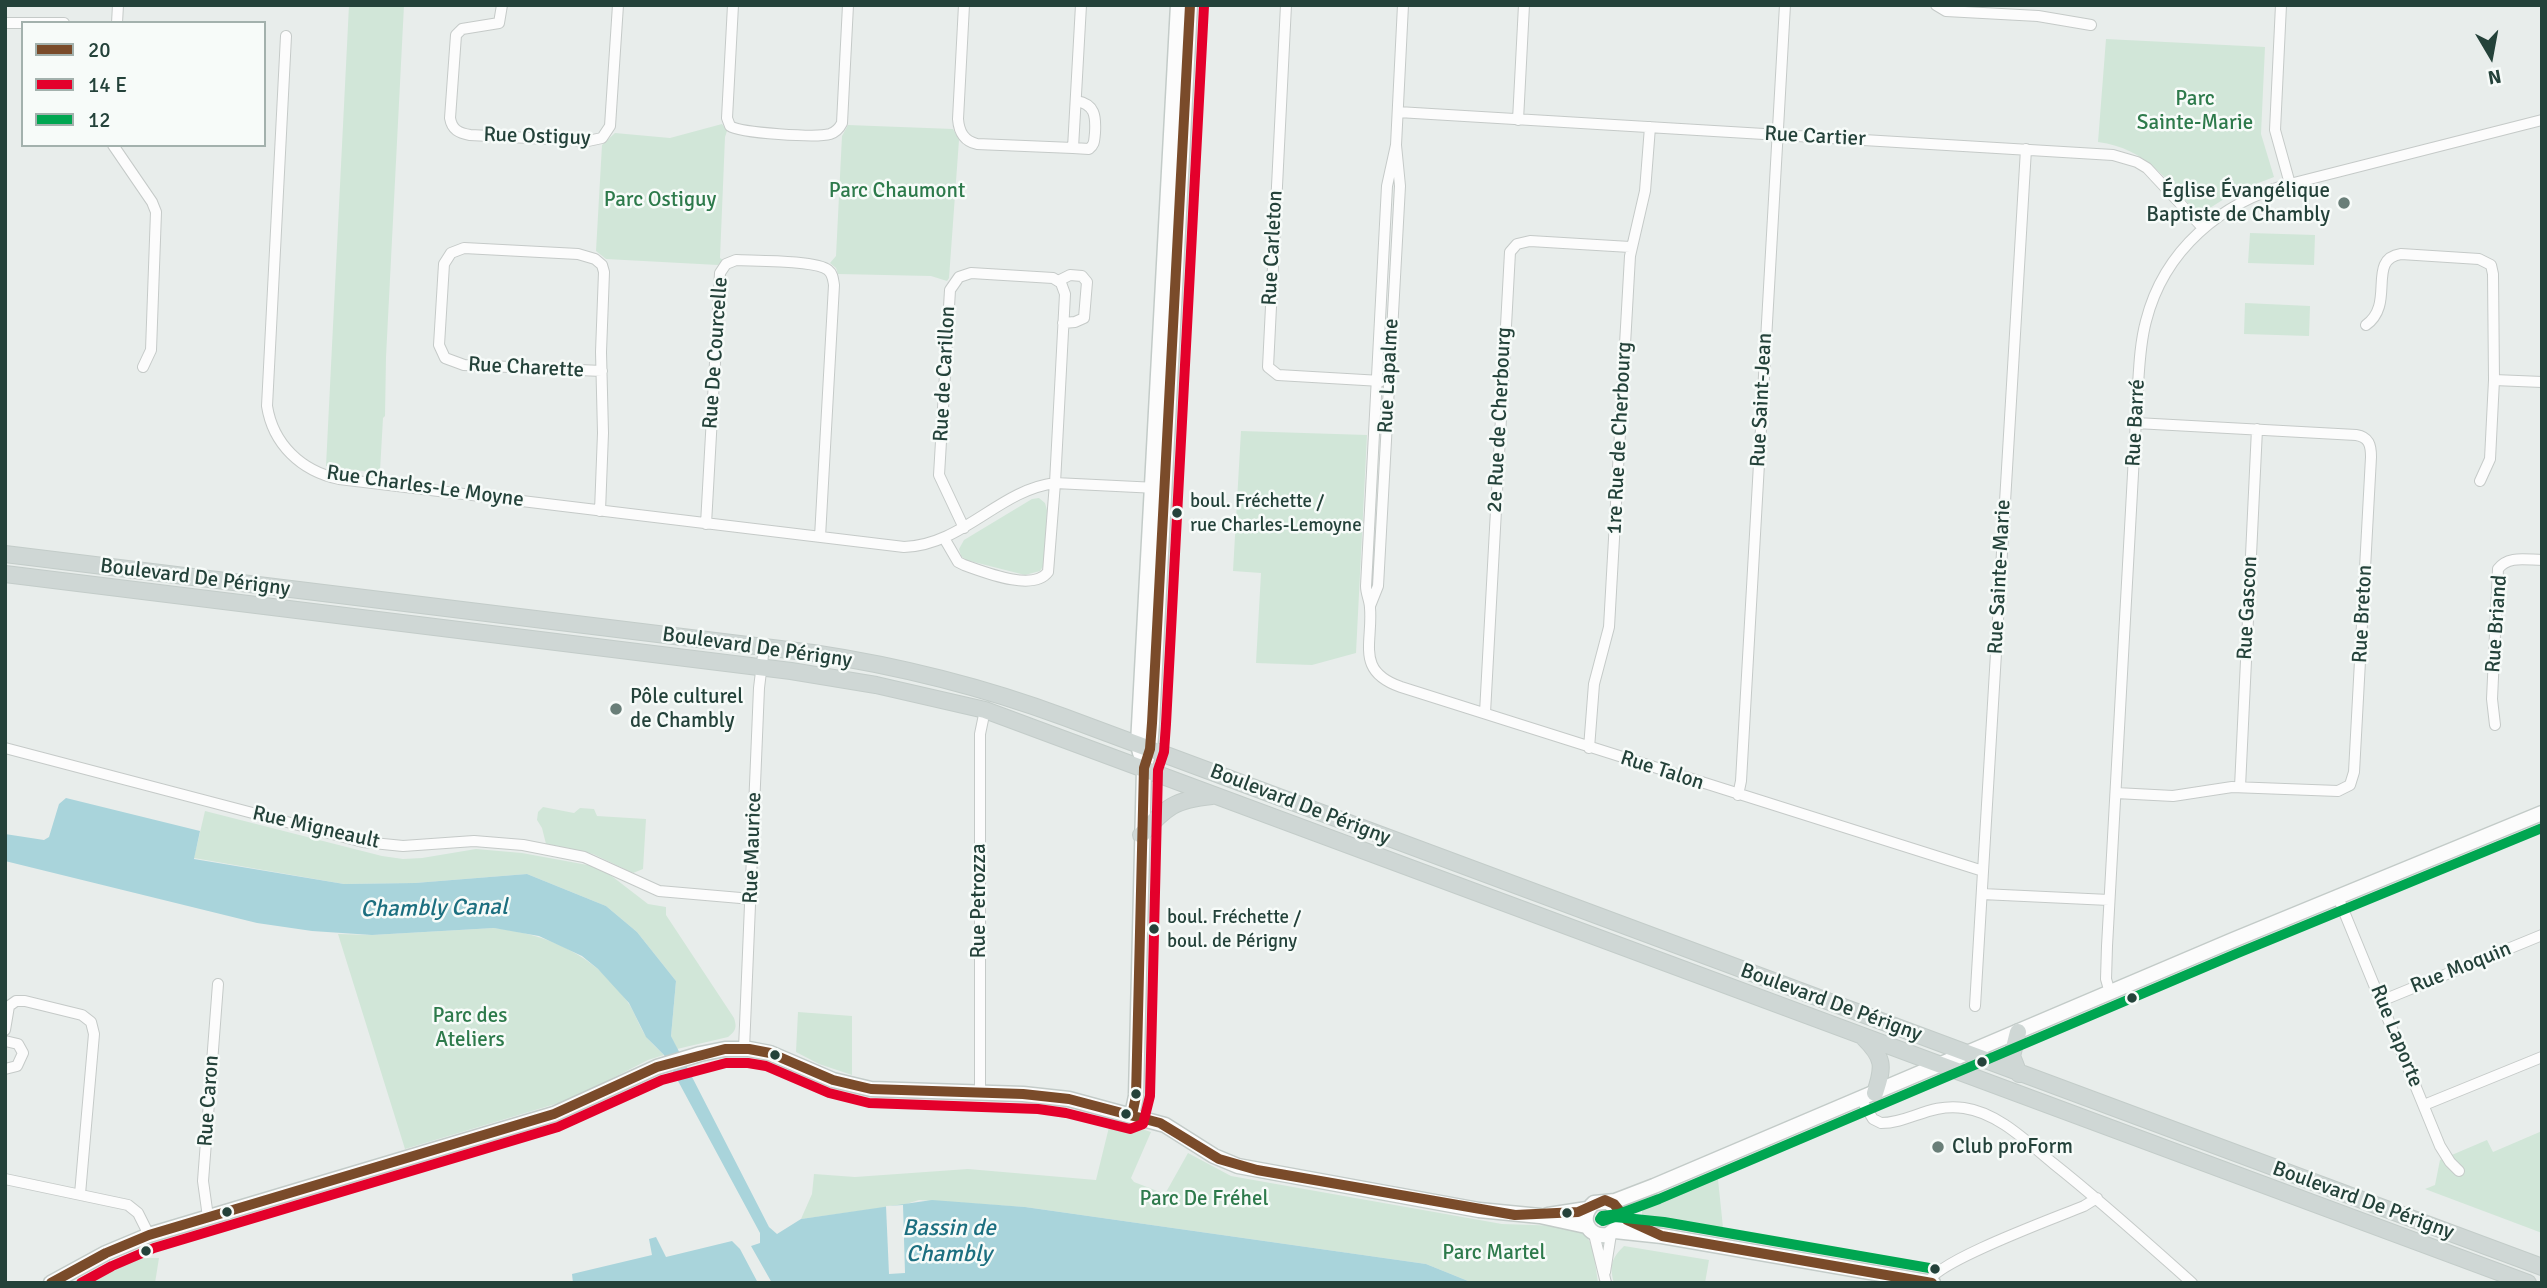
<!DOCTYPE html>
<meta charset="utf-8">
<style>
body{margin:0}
#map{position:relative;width:2547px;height:1288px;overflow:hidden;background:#e8edeb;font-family:Signika,sans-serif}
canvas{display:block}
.frame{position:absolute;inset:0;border:7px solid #24423a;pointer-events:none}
.legend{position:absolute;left:21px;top:21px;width:245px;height:126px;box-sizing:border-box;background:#f7fbf9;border:2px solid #a3b1ad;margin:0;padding:9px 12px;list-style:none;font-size:21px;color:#24423a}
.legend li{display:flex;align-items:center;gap:14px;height:35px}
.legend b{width:35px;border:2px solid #a3b1ad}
.north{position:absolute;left:2456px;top:21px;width:70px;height:70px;-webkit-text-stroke:5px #f7fbf9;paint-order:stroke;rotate:170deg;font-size:19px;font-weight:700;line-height:28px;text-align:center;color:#24423a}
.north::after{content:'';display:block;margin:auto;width:24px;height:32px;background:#24423a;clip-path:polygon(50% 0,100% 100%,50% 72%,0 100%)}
</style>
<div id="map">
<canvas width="2547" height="1288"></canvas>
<div class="frame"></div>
<ul class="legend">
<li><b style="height:9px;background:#7a4b2a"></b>20</li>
<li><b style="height:9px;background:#e4002b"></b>14 E</li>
<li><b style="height:9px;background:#00a651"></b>12</li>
</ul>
<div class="north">N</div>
</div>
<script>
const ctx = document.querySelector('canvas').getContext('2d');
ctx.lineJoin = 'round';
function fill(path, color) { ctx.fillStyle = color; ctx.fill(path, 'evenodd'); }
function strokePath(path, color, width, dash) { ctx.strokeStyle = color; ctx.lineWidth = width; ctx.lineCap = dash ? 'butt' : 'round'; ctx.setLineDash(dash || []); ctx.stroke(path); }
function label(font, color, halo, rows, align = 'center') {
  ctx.font = font + ' Signika,sans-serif'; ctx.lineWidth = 5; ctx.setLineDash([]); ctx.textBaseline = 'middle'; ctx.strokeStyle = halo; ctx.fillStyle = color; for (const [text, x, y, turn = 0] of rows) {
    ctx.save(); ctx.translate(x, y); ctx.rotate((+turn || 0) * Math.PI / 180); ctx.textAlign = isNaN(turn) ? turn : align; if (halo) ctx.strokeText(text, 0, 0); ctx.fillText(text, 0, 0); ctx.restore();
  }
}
const green = new Path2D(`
 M 349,5 L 404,5 L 386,357 L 385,416 L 383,418 L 380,471 L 377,473 L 326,466 Z
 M 2106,39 L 2265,47 L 2261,134 L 2274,177 L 2235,192 L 2199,215 C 2166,180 2148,149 2098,142 Z
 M 722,124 L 727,131 L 725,137 L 720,258 L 723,260 L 718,265 L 606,259 L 596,251 L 602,145 L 615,133 L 670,138 Z
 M 848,125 L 953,129 L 959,140 L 949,278 L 947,281 L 931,276 L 838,274 L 836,268 L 830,263 L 836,256 L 842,136 Z
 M 2250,233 L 2315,235 L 2314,265 L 2248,263 Z
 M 2245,303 L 2310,306 L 2309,336 L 2244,334 Z
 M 1241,431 L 1367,435 L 1356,653 L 1312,665 L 1256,663 L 1261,573 L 1233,571 Z
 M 1039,498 L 1045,503 L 1047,510 L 1044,565 L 1040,571 L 1025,575 L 966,560 L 961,556 L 959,549 L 964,540 L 1032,499 Z
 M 543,807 L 574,813 L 580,808 L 594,809 L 597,816 L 646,819 L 643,869 L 633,873 L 593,854 L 546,844 L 542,828 L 537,820 L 538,812 Z
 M 205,811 L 382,856 L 403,859 L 422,858 L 476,849 L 522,853 L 593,866 L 609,874 L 648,904 L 666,907 L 666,915 L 734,1018 C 737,1027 736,1031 728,1037 L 677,1049 L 671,1036 L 676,981 L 637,932 L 606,906 L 527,874 L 415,883 L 344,884 L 194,858 Z
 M 494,928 C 548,934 595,955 627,1001 C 635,1012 638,1024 645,1035 C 650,1042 658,1049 664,1055 L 648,1060 L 572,1099 L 405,1149 L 338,934 L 372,935 Z
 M 798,1012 L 852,1016 L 852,1075 L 819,1064 L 796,1052 Z
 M 1111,1119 L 1151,1132 L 1131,1178 L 1134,1182 L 1165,1194 L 1188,1153 L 1231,1176 L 1502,1224 L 1562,1226 L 1582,1231 L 1590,1242 L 1594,1255 L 1598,1283 L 1473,1283 L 1426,1264 L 1025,1207 L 919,1200 L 903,1205 L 801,1219 L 812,1194 L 814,1174 L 855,1177 L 968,1169 L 1096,1180 Z
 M 2542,1131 L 2542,1233 L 2425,1189 L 2435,1185 L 2440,1160 L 2487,1140 L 2493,1152 Z
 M 1717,1170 L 1724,1237 L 1656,1226 L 1642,1221 L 1642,1211 L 1656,1196 Z
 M 1624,1246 L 1709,1260 L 1705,1283 L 1614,1283 C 1609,1265 1612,1258 1624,1246 Z
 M 130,1258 L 159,1258 L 155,1283 L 85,1283 Z`);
const water = new Path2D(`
 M 66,798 L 200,831 L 194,859 L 344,884 L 415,883 L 527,874 L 606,906 L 637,932 L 676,981 L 671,1036 L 769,1227 L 777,1234 L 801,1219 L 932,1200 L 1025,1207 L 1426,1264 L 1473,1283 L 772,1283 L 751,1246 L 760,1243 L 760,1233 L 664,1055 L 646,1037 L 629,1003 L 598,969 L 582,956 L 539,936 L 494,928 L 372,935 L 312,931 L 257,923 L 5,861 L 5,834 L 44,840 L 49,837 L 59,804 Z
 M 656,1237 L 666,1257 L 732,1241 L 740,1249 L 758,1283 L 573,1283 L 572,1274 L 652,1255 L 649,1239 Z`);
const pier = new Path2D(`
 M 903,1205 L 905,1273 L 889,1274 L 886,1206 Z`);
const street = new Path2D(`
 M 502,5 L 499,23 L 462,29 L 456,35 L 450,118 C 452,130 459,133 470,135 L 588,141 L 602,138 L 610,126 L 618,5
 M 733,5 L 727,118 L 730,126 C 740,133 817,138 830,134 C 836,132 839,129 842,123 L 848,5
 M 964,5 L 958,119 C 959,132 964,141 977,144 L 1073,148 L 1081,5
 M 1286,5 L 1268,367 L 1278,375 L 1381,381
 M 1936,5 L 1946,11 L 2038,16 L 2091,25
 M 2281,5 L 2275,130 L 2290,184
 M 7,23 L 64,23
 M 117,23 L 118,5
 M 286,36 L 267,406 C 273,444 301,471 339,479 L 904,547 C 963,545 999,490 1055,483 L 1157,488
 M 1398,112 L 2113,155 L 2137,162 L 2147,168 L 2203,228
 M 1518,120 L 1524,5
 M 113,145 L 152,202 L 156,212 L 151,350 L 143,367
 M 1396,145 L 1387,186 L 1366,586 C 1366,594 1370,601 1370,608 C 1373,643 1355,671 1401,687 L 1983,871
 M 1073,148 L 1089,149 C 1095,144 1094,141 1095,133 C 1096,116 1095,104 1076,101
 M 1058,281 L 1070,275 L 1082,276 L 1087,282 L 1084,318 L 1075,322 L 1063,323
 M 2366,325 C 2396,304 2366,259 2401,254 L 2479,259 L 2491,265 L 2493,274 L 2494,380 L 2490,459 L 2480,481
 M 2494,380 L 2542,382
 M 600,511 L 603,433 L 601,352 L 604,272 L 602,265 L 595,259 L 578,254 L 464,248 L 451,253 L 444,264 L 439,345 L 445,358 L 464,365 L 602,371
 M 706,524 L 720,273 L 726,264 L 736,260 C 753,261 817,260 828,270 C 833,274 833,279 834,285 L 820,537
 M 944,538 L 958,562 L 964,565 C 984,572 1033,592 1048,572 L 1055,483 L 1065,294 L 1061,283 L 1053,278 L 971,273 L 959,277 L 950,290 L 939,475 L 964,528
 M 1370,606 L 1378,586 L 1400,186 L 1396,145 L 1403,5
 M 1485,713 L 1510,252 L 1517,244 L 1530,241 L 1630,247
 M 2495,725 L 2492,699 L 2498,569 C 2508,555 2527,560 2542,560
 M 5,748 L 363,842 L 403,846 L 474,841 L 523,845 L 584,857 L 659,891 L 752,899
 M 1589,748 L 1594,684 L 1609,627 L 1630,256 L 1645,191 L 1650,127
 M 2240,787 L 2257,429
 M 2116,793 L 2173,796 L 2232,787 L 2338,791 L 2350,785 L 2354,772 L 2371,457 C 2371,445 2369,437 2356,435 L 2136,423
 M 1738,795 L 1741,781 L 1785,5
 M 1982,894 L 2109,900
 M 2338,897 L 2440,1146 L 2450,1162 L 2459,1171
 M 2110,993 L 2106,979 L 2107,946 L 2137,401 C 2139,375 2139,347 2146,321 C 2164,250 2221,202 2290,184 L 2542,120
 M 2381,1001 L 2542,935
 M 1975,1006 L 2026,149
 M 5,1030 L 9,1006 L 16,1001 L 25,1001 L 82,1015 L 91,1022 L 94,1034 L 80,1194
 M 5,1041 L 18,1044 L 23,1053 L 17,1066 L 5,1069
 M 744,1049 L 759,688 L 764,647
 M 980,1093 L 980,734 L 985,710
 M 1861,1099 L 1873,1119 L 1881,1123 C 1910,1123 1929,1103 1964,1108 C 1999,1113 2028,1143 2054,1164 C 2102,1202 2146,1242 2192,1283
 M 2424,1105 L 2542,1057
 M 5,1179 L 128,1205 L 138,1213 L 149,1235
 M 208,1217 L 203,1181 L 218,984
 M 1594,1234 L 1606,1283
 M 1605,1272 L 1611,1234
 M 1929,1282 C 1936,1261 2058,1217 2084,1206 L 2097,1198`);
const secondary = new Path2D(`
 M 1140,753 L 1138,744 L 1178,5
 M 1132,1115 L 1136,1096 L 1144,768 L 1150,749 L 1152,723 L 1190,5
 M 1609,1202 L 1619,1213 L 1619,1226 L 1608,1235 C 1587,1238 1578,1217 1594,1203 L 1615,1201 L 1654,1186 L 2233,940 L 2542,813
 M 1548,1215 L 1587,1209
 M 1615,1231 L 1662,1236 L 1933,1283
 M 51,1283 L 106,1253 L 149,1235 L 554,1114 L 657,1067 L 700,1054 L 725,1049 L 749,1049 L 770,1053 L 833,1080 L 871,1089 L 1023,1094 L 1069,1099 L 1165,1125 L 1214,1156 L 1238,1166 L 1479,1210 L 1540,1216 L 1586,1226`);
const primary = new Path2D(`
 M 5,554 L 813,653 C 899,666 983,687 1064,717 L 2542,1267
 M 5,574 L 791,671 L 876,685 L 985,710 L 2528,1283
 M 1141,835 C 1167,807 1173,800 1212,796
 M 2018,1032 L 2012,1056 L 2019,1074
 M 1864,1038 C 1884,1058 1884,1066 1875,1093`);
const bus1 = new Path2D(`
 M 1132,1115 L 1136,1096 L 1144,768 L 1150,749 L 1152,723 L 1190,5
 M 51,1283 L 106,1253 L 149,1235 L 554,1114 L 657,1067 L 725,1049 L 749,1049 L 770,1053 L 833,1080 L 871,1089 L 1023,1094 L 1069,1099 L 1160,1123 L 1219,1159 L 1257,1170 L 1515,1215 L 1578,1212 L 1605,1200 L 1614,1204 L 1627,1220 L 1662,1236 L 1932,1283`);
const bus2 = new Path2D(`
 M 81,1283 L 112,1266 L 154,1248 L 558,1127 L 662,1080 L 726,1063 L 748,1063 L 766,1066 L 829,1093 L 869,1103 L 1038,1109 L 1066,1113 L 1130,1129 L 1143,1124 L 1150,1096 L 1158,770 L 1164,752 L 1166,724 L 1204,6`);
const bus3 = new Path2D(`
 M 1935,1269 L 1664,1222 L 1615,1217 L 1603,1221 L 1600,1219 L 1602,1216 L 1619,1214 L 1659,1199 L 2238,953 L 2542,828`);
const markers = [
 [2344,203,7,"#697e78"],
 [1177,513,6,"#24423a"],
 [616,709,7,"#697e78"],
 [1154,929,6,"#24423a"],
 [2132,998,6,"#24423a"],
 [775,1055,6,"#24423a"],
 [1982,1062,6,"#24423a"],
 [1136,1094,6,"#24423a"],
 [1126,1114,6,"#24423a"],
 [1938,1147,7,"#697e78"],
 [227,1212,6,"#24423a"],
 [1567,1213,6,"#24423a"],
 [146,1251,6,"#24423a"],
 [1935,1269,6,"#24423a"]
];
const busNames = [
 ["boul. Fréchette /",1190,502],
 ["rue Charles-Lemoyne",1190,526],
 ["boul. Fréchette /",1167,918],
 ["boul. de Périgny",1167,942]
];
const parkNames = [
 ["Parc",2195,99],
 ["Sainte-Marie",2195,123],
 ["Parc Chaumont",897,191],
 ["Parc Ostiguy",660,200],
 ["Parc des",470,1016],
 ["Ateliers",470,1040],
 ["Parc De Fréhel",1204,1199],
 ["Parc Martel",1494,1253]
];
const streetNames = [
 ["Rue Ostiguy",537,137,2],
 ["Rue Cartier",1815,137,3],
 ["Rue Carleton",1273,248,-87],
 ["Rue De Courcelle",716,353,-86],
 ["Rue Charette",526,368,3],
 ["Rue de Carillon",945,374,-87],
 ["Rue Lapalme",1389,376,-87],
 ["Rue Saint-Jean",1762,400,-87],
 ["2e Rue de Cherbourg",1500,420,-87],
 ["Rue Barré",2136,423,-87],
 ["1re Rue de Cherbourg",1620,438,-87],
 ["Rue Charles-Le Moyne",425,487,8],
 ["Rue Sainte-Marie",2000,577,-87],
 ["Boulevard De Périgny",195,578,7],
 ["Rue Gascon",2248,608,-87],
 ["Rue Breton",2363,614,-87],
 ["Rue Briand",2497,624,-86],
 ["Boulevard De Périgny",757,648,8],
 ["Rue Talon",1662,771,18],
 ["Boulevard De Périgny",1300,805,21],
 ["Rue Migneault",316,828,13],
 ["Rue Maurice",753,848,-88],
 ["Rue Petrozza",979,901,-90],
 ["Rue Moquin",2461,968,-22],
 ["Boulevard De Périgny",1831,1003,20],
 ["Rue Laporte",2396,1036,68],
 ["Rue Caron",209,1101,-86],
 ["Boulevard De Périgny",2363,1201,20]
];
const poiNames = [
 ["Église Évangélique",2330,191,"right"],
 ["Baptiste de Chambly",2330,215,"right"],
 ["Pôle culturel",630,697],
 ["de Chambly",630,721],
 ["Club proForm",1952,1147]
];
const waterNames = [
 ["Chambly Canal",434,909,-1],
 ["Bassin de",949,1229],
 ["Chambly",949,1255]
];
fill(green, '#d1e6d8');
fill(water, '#a9d4db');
fill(pier, '#e8edeb');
strokePath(street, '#c5cac8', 12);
strokePath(secondary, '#c3cbc8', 17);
strokePath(primary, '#c3ccc9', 18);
strokePath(street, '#fcfcfc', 10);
strokePath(secondary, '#fcfcfc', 14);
strokePath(primary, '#cfd7d5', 16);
strokePath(bus1, '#7a4b2a', 10);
strokePath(bus2, '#e4002b', 10);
strokePath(bus3, '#00a651', 10);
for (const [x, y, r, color] of markers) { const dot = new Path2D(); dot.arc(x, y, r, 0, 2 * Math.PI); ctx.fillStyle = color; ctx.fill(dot); strokePath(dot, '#f7fbf9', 2.5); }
label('19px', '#24423a', '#f7fbf9', busNames, 'left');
label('21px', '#2d7a4b', '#f7fbf9', parkNames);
label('21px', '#24423a', '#f7fbf9', streetNames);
label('21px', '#24423a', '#f7fbf9', poiNames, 'left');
label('italic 23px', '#1c6f80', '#f7fbf9', waterNames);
</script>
